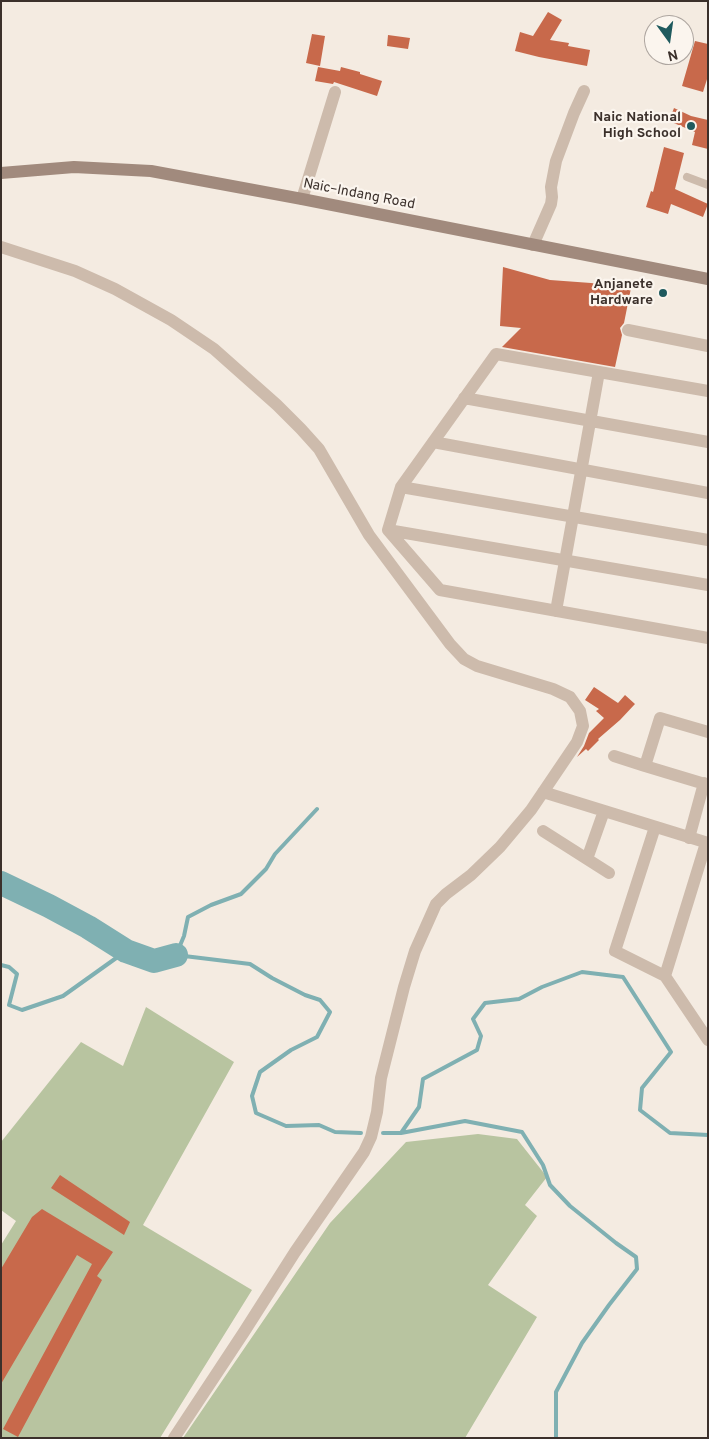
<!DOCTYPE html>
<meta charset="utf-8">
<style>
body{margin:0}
#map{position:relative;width:709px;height:1439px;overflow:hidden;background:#f4ebe1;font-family:Overpass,sans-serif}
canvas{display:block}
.frame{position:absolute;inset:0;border:2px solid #3b302b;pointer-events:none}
.north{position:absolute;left:644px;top:15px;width:50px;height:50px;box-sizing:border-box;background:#fbf5ee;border:1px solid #aea6a0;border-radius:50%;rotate:166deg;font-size:14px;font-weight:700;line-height:20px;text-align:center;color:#3b302b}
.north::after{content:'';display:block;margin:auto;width:18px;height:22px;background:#1f5a5e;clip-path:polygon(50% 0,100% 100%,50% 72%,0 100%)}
</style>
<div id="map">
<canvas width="709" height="1439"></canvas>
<div class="frame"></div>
<div class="north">N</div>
</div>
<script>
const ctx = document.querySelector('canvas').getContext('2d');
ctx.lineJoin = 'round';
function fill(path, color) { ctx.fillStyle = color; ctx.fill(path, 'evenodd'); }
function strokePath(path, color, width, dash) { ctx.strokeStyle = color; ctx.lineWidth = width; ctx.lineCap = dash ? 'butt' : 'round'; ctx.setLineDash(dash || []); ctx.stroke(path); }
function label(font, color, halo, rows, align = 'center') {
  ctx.font = font + ' Overpass,sans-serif'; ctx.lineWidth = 4.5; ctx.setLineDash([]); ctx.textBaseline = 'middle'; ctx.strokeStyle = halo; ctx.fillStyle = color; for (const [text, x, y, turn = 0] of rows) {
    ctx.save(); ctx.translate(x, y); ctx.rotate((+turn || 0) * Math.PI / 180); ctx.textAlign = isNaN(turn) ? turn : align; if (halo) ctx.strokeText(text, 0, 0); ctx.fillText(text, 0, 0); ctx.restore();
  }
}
const green = new Path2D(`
 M 146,1007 L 234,1062 L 143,1225 L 252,1290 L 160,1438 L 7,1438 L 1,1437 L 1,1245 L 16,1221 L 1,1210 L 1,1142 L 81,1042 L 123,1066 Z
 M 478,1134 L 517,1139 L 547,1177 L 525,1205 L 537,1216 L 488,1285 L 537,1317 L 465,1438 L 183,1438 L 330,1223 L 406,1142 Z`);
const stream = new Path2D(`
 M 317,809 L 275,854 L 266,869 L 241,894 L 211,905 L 188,917 L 184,936 L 176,955 L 250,964 L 272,978 L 305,995 L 320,1000 L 330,1012 L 317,1037 L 291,1050 L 260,1072 L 252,1096 L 256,1113 L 286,1126 L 319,1125 L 335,1132 L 361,1133
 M 1,965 L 9,967 L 17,974 L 9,1005 L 22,1010 L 63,996 L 126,951
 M 383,1133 L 401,1133 L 465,1121 L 522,1132 L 543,1165 L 550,1185 L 570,1206 L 616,1243 L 636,1257 L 637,1269 L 609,1305 L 582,1343 L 556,1392 L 556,1438
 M 401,1133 L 419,1107 L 423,1079 L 477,1050 L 481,1036 L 473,1019 L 485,1003 L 519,999 L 542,987 L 582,972 L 623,977 L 671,1052 L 642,1088 L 640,1110 L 670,1133 L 708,1135`);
const river = new Path2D(`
 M 1,883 L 49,906 L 88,927 L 126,951 L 154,961 L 176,955`);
const building = new Path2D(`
 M 548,12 L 562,20 L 550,40 L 569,43 L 568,46 L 590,50 L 587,66 L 539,57 L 515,51 L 520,32 L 533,36 Z
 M 312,34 L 325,36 L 320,66 L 306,63 Z
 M 388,35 L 410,38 L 408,49 L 387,46 Z
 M 695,41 L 708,44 L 708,76 L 703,92 L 682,86 Z
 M 318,67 L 340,71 L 341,67 L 360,72 L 360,74 L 382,81 L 377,96 L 334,82 L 333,84 L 315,81 Z
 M 674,108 L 691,116 L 708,120 L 708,149 L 692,145 L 695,132 L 669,121 Z
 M 664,147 L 684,153 L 675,189 L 708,204 L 703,217 L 671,204 L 668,214 L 646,207 L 651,191 L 653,192 Z
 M 503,267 L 550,280 L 591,283 L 631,288 L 624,323 L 620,328 L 622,335 L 615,367 L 502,347 L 521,328 L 500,326 Z
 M 594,687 L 618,703 L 625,695 L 635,704 L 620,720 L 598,739 L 599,740 L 588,751 L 586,749 L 577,757 L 584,746 L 589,733 L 604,718 L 596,711 L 599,709 L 585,700 Z
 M 60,1175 L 130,1222 L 124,1235 L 51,1188 Z
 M 42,1209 L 113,1252 L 97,1276 L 102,1280 L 18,1437 L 3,1429 L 92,1264 L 77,1255 L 1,1384 L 1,1269 L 32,1217 Z`);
const lane = new Path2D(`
 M 687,177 L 708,185`);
const street = new Path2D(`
 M 302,199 L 335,92
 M 533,245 L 551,204 L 552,197 L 551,187 L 556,161 L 574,113 L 584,91
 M 1,247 L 75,271 L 115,289 L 171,320 L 214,349 L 277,405 L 301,429 L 319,449 L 369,535 L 450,644 L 464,659 L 477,666 L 553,689 L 570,697 L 580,711 L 583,726 L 577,742 L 531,810 L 500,847 L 471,875 L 446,894 L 436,904 L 415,951 L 404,987 L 381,1078 L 377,1112 L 371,1137 L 364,1152 L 295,1252 L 244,1332 L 174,1438
 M 628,330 L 708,346
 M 708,391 L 496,354 L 401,487 L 388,530 L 440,590 L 708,638
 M 464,398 L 708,442
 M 433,442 L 708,493
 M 401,487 L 708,540
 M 388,530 L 708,585
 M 556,611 L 599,372
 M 708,732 L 660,718 L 645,766 L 708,785
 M 614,756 L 645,766
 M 543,792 L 708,843
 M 655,827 L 615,951 L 665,976 L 708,1040
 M 543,831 L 609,873
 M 689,838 L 704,783
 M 587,859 L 604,811
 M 665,976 L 706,843`);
const secondary = new Path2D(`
 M 1,173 L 74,167 L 151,171 L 302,199 L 708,279`);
const markers = [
 [691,126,5,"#1f5a5e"],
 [663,293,5,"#1f5a5e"]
];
const poiNames = [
 ["Naic National",681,118],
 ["High School",681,134],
 ["Anjanete",653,285],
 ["Hardware",653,301]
];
const streetNames = [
 ["Naic–Indang Road",359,195,11]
];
fill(green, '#b8c4a0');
strokePath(stream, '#7fb0b2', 4);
strokePath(river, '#7fb0b2', 24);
fill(building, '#c8694b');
strokePath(lane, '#cdbbac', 8);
strokePath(street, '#cdbbac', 12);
strokePath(secondary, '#a18a7d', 12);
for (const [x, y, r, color] of markers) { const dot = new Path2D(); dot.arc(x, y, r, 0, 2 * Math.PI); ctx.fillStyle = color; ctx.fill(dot); strokePath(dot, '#fbf5ee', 2); }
label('bold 14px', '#3b302b', '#fbf5ee', poiNames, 'right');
label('14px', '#3b302b', '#fbf5ee', streetNames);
</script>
